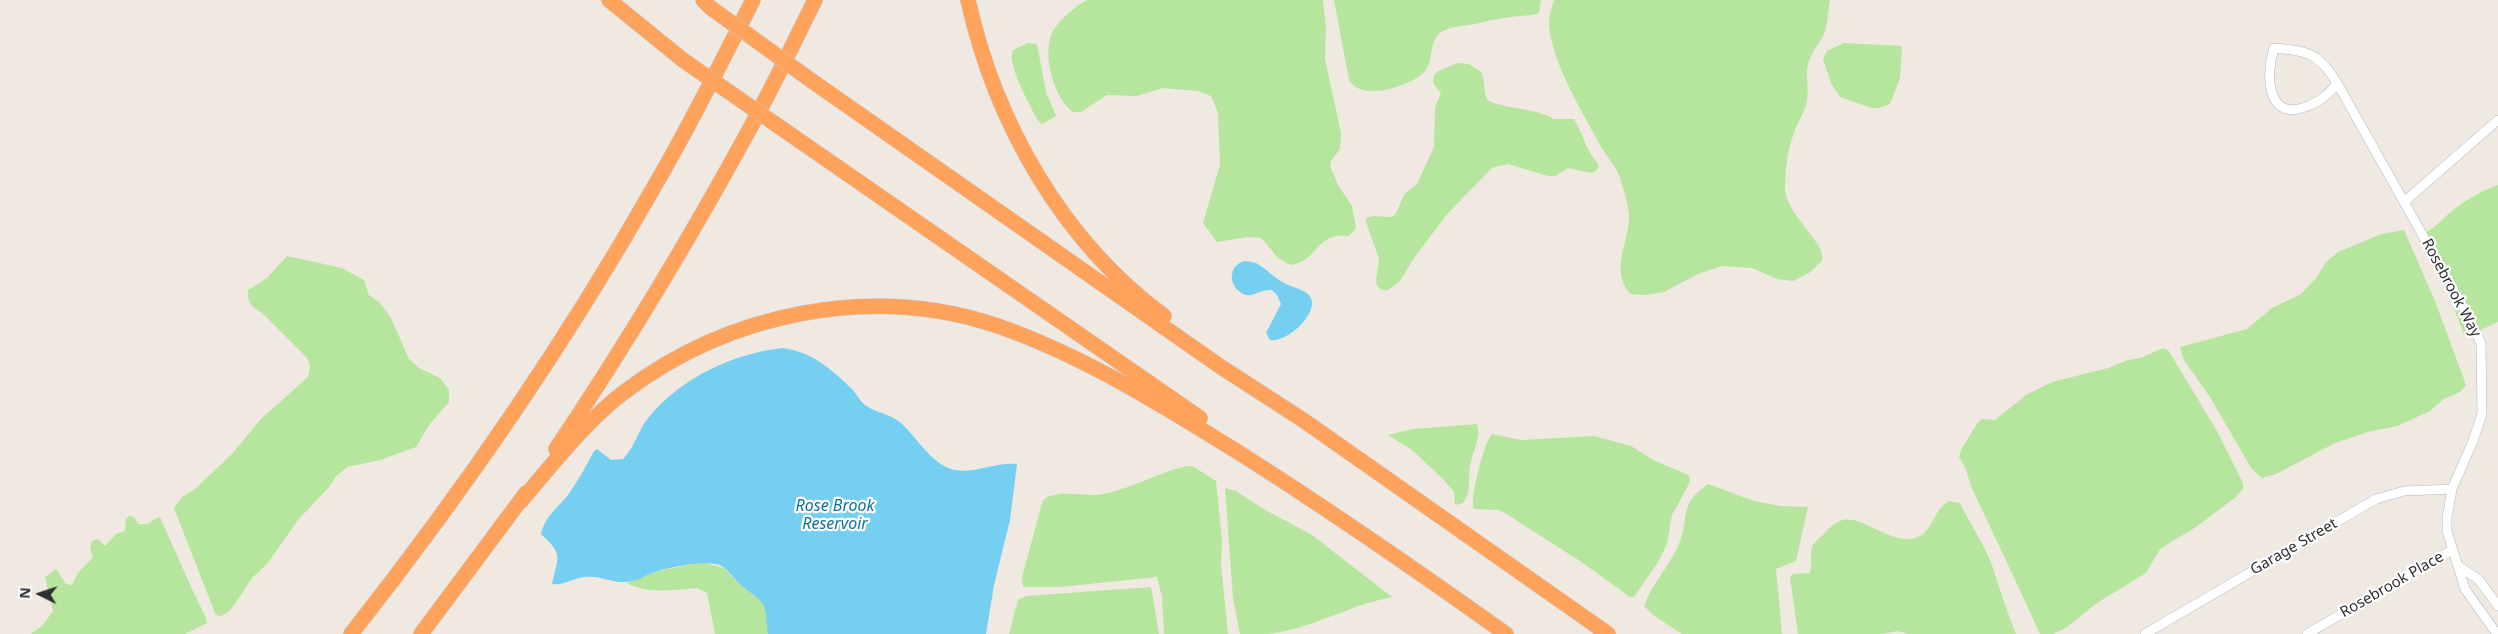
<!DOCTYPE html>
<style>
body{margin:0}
#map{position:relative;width:2498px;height:634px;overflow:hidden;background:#efe9e1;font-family:"Noto Sans",sans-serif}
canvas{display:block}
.north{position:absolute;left:15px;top:569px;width:50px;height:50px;-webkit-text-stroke:4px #fff;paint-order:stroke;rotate:274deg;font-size:14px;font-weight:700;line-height:20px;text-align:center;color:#2e2e2e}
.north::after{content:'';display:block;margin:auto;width:18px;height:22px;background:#2e2e2e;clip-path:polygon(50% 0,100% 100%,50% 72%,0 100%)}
</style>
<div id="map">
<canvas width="2498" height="634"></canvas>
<div class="north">N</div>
</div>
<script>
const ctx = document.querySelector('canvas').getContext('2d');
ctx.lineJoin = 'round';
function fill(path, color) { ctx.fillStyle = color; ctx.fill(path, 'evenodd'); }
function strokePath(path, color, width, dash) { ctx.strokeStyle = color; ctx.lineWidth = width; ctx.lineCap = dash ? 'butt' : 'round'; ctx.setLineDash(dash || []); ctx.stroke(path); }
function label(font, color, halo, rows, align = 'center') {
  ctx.font = font + ' "Noto Sans",sans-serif'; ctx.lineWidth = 4.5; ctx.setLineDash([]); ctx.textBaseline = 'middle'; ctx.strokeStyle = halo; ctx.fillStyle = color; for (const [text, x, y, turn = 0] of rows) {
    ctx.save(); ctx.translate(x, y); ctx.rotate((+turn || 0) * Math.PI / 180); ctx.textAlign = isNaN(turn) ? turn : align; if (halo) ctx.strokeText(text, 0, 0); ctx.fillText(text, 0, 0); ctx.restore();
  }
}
const green = new Path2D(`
 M 1087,0 L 1323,0 L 1326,28 L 1325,59 L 1341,133 L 1340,149 L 1331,161 L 1330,166 L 1338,185 L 1352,206 L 1356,228 L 1349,236 C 1316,231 1318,262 1290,265 L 1278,258 L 1261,238 L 1248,237 L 1217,242 L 1203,223 L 1220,165 L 1218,113 L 1211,96 L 1198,91 L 1163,88 L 1137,96 L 1107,95 L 1081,112 L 1073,112 C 1054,99 1041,52 1053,31 C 1060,19 1075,7 1087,0 Z
 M 1334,0 L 1541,0 L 1539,13 C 1533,16 1528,15 1521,16 C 1507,17 1492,20 1479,23 C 1468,26 1456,25 1445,30 C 1427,38 1435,57 1426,70 C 1415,85 1361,103 1349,80 Z
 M 1554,0 L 1830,0 C 1828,11 1828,23 1824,34 C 1819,44 1811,52 1808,64 C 1805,77 1810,91 1806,105 C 1803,115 1797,123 1794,133 C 1788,148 1785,169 1785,185 C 1783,214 1827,242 1822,261 L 1809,273 L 1793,281 L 1777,279 L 1752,268 L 1722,266 L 1700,273 L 1664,292 L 1646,295 L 1630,294 C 1609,268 1630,243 1629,214 C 1629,209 1623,187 1621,181 C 1618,168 1606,156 1600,145 C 1582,111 1553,65 1549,26 C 1548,18 1552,8 1554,0 Z
 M 1028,43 L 1037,44 L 1046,92 L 1056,116 L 1042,124 L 1038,121 C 1031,107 1006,64 1013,50 Z
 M 1844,43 L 1902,46 L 1900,78 L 1890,104 L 1879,108 L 1871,108 L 1840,97 L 1831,83 L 1823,59 L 1827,51 Z
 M 1458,63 L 1469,64 L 1481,72 C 1486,81 1483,91 1487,99 C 1491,107 1542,109 1553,119 L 1574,119 C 1585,138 1584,147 1599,165 L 1597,170 L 1591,173 L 1568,168 L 1555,176 L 1548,176 L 1508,164 L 1493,167 L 1448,213 L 1414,258 L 1400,281 L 1388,290 L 1382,290 L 1377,286 L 1376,280 L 1379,259 L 1366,222 L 1367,218 L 1373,216 L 1391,217 L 1395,215 L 1405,193 L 1417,184 L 1434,147 L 1435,108 L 1441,93 L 1433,83 L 1434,75 L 1438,71 Z
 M 2498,185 L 2498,322 L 2468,336 L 2464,334 L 2426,236 L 2427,232 C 2437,226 2443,218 2452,211 C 2465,200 2482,191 2498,185 Z
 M 2404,230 L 2435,301 L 2466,385 L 2460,392 L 2444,399 L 2430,411 L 2397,426 L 2368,432 L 2335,443 L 2276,474 L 2262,478 L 2251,468 L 2210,397 L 2184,360 L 2180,347 L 2247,329 L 2272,308 L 2301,294 L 2316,278 L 2326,262 L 2338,252 L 2381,234 Z
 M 287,256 L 342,268 L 364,280 L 369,295 L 380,303 L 391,318 L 409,359 L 419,368 L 440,378 L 449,390 L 449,402 L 429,425 L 416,447 L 380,460 L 347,467 L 336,476 L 330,486 L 298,520 L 267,564 L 252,578 L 235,604 L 228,612 L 219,617 L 215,613 L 174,508 L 182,497 L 195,489 L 232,454 L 261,419 L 308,377 L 310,366 L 307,358 L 262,313 C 251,307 247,302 248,290 L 267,278 Z
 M 2163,348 L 2168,350 L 2217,431 L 2243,483 L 2243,489 L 2236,497 L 2196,527 L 2160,549 L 2146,573 L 2097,603 L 2067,627 L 2054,634 L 2040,634 C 2019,588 1997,541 1975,495 C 1968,482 1968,469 1959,457 L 1961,450 L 1978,422 L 1982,419 L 1995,420 L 2026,395 L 2052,382 L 2108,368 L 2128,360 L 2141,358 Z
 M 1477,424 C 1482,438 1472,452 1470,466 C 1468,476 1471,491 1465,500 C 1463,504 1460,504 1455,505 L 1454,492 L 1443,479 L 1412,450 L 1388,435 L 1413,429 Z
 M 1492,434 L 1521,440 L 1594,436 L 1631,446 L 1655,461 L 1689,475 L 1690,482 L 1672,515 L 1667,544 L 1658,562 L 1634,597 L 1630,597 L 1583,563 L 1505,513 L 1499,510 L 1474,509 C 1469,500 1484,442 1492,434 Z
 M 1187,466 L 1194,467 L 1216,481 L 1222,540 L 1221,565 L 1228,634 L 1164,634 L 1162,597 L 1157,577 L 1060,587 L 1023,587 L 1022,577 L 1043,500 C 1060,488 1084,498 1103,494 C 1132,489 1158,472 1187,466 Z
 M 1708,484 L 1754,501 L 1780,506 L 1808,507 L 1796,561 L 1776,569 L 1782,634 L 1682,634 L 1653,615 L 1644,606 C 1652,583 1670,566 1679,544 C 1690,517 1678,504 1708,484 Z
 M 1225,488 L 1236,491 L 1260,507 L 1312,535 L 1392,597 C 1349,605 1310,630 1267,634 C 1258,634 1249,634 1240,634 L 1233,598 Z
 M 1949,501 L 1960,503 C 1970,524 1985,545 1993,568 C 2000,590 2007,612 2016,634 L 1909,634 L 1897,631 L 1882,634 L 1798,634 L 1790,577 L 1793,574 L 1810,573 C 1812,565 1810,552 1812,547 C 1815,541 1821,537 1825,533 C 1829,528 1834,523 1840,521 C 1862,512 1893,550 1920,536 C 1933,529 1935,508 1949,501 Z
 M 129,516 L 134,517 L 138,524 C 151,526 151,519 160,517 L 191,587 L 206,618 L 207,623 L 185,634 L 31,634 L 43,625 L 53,611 L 45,577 L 56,569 L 66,584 L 72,585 L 78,573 L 93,557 L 90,548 L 92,541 L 98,539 L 105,546 L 116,534 L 125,531 L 126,519 Z
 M 701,562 L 724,568 L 736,581 L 762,602 L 767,610 L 768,634 L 715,634 L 707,593 L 697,588 C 675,590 646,594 627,583 L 658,571 Z
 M 1151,587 L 1159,634 L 1009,634 L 1018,600 L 1027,596 Z`);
const water = new Path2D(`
 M 1244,261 C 1248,261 1252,262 1256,263 C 1267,269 1276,280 1288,285 C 1295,288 1307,290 1311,298 C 1318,314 1287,343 1270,340 L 1266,333 L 1281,304 L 1277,295 L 1272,290 C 1256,289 1249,304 1235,287 C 1233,283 1231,280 1232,275 C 1233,267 1237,264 1244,261 Z
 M 783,348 C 813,352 832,370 853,390 C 857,395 860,401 865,405 C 876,413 892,414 902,424 C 916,437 928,458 946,467 C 968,478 994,461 1017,464 L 1010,520 L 994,585 L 986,634 L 768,634 C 765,598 767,607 741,585 C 734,579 729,571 722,566 C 709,559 669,567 655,572 C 646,575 635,582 626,582 C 612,583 599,575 585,577 C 573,578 563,586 552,584 C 558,557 564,555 541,534 C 544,518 558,507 568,495 C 578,481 586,466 594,451 L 597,449 L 611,460 L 623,459 C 635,447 638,430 649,417 C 681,378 734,353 783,348 Z`);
const street = new Path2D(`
 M 2274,48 C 2308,51 2319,53 2337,83 C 2330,94 2322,100 2310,105 C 2267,125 2265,76 2274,48 Z
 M 2337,83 L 2466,312 L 2481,343 L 2482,414 L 2473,441 L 2452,489 L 2447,518 L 2447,531 L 2465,589 L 2497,634
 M 2404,202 L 2498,120
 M 2459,566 L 2479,580 L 2498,606
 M 2145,634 L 2376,499 L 2404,491 L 2452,489
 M 2307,634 L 2452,550`);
const highway = new Path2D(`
 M 609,0 L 683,60
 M 703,0 L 711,8
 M 968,0 C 995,122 1062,241 1164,316
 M 812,81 L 1221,367 L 1303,420 L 1608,634
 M 784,130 L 1200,418
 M 556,449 C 625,346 689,240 748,132 C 772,89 793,44 815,0
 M 521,501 C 553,464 584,423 623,393 C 728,313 871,283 998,326 C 1084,356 1164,406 1241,454 C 1331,511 1419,572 1506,634
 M 351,634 C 463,492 565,344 654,187 C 690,126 721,63 753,0
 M 421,634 L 526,493`);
const highwayBridge = new Path2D(`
 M 711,8 L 812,81
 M 683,60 L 784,130`);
const streetNames = [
 ["Rosebrook Way",2451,288,62],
 ["Garage Street",2294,547,-30],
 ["Rosebrook Place",2392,585,-30]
];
const waterNames = [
 ["Rose Brook",835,506],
 ["Reservoir",835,524]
];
fill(green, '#b6e59e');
fill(water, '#75cff0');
strokePath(street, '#b4b7c1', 10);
strokePath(highway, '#c9c9c9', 16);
strokePath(street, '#fff', 9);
strokePath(highway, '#ffa35c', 15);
strokePath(highwayBridge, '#c9c9c9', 16, []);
strokePath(highwayBridge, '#ffa35c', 15);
label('15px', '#2e2e2e', '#fff', streetNames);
label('italic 16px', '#0d6fa3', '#fff', waterNames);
</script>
